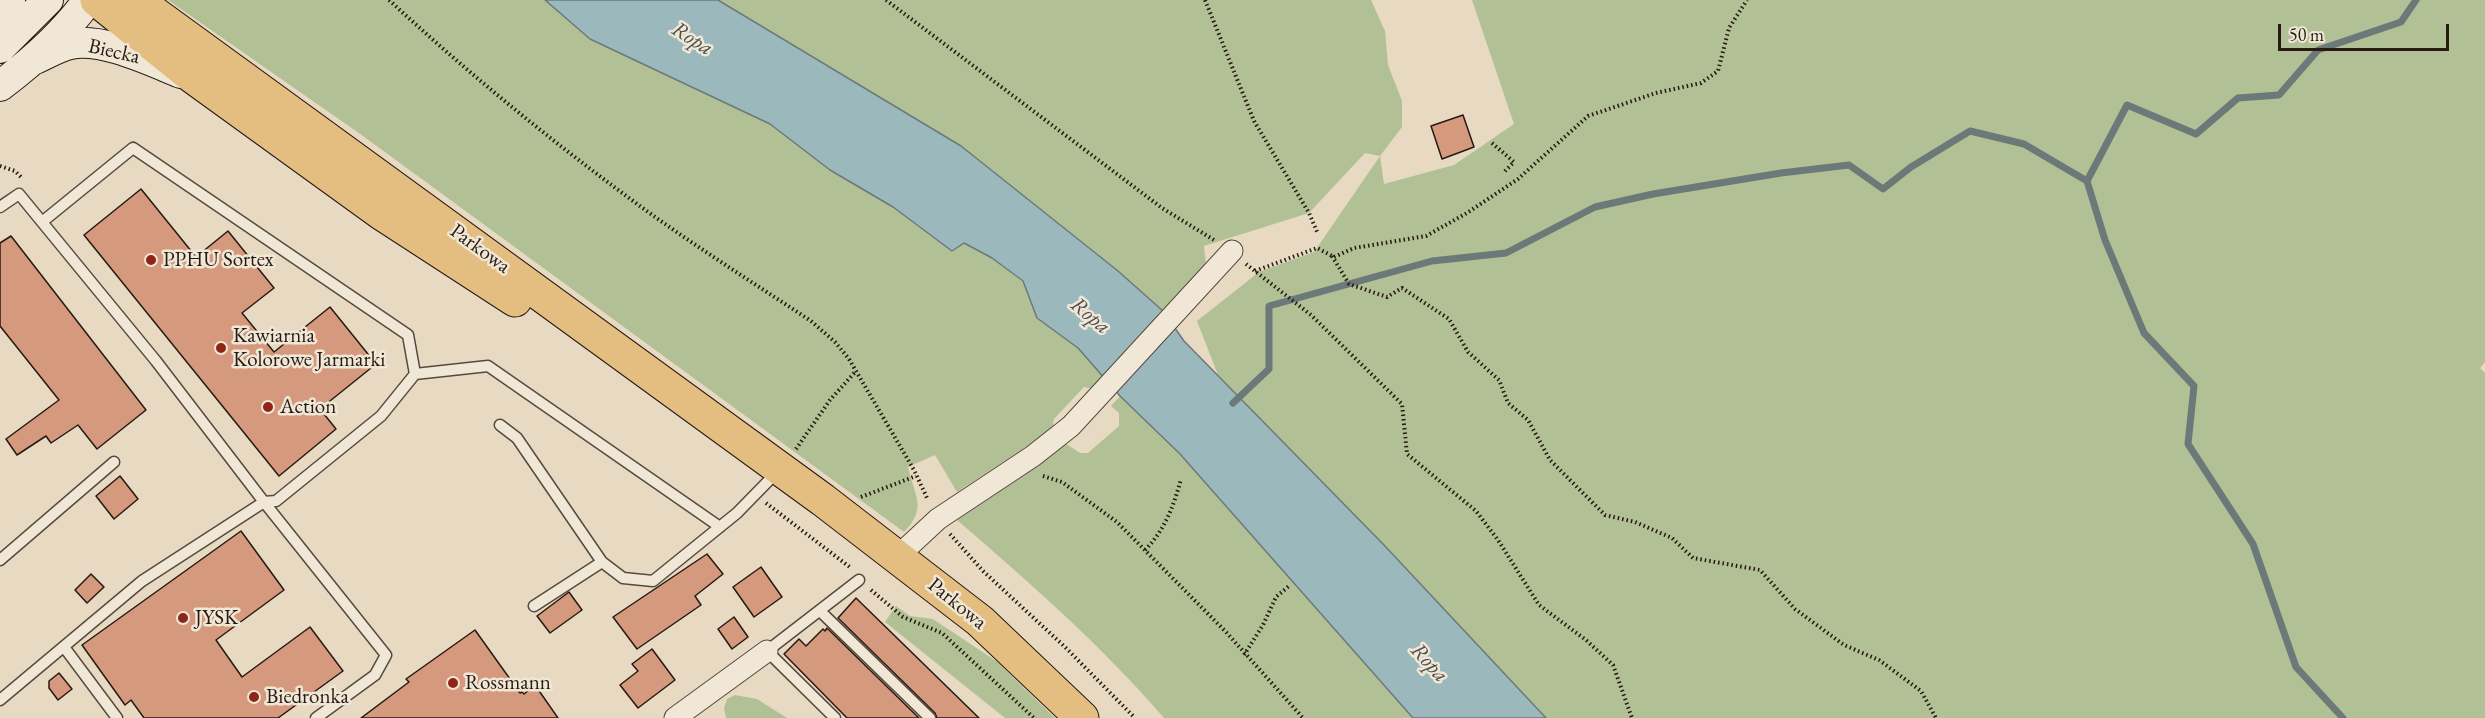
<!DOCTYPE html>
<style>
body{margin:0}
#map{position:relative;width:2485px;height:718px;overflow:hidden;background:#e8dac2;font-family:"EB Garamond",serif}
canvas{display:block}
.scale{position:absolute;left:2278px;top:24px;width:171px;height:27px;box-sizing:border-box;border:3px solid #261a12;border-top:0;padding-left:8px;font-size:18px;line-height:21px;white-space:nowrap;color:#261a12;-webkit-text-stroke:4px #f0e7d7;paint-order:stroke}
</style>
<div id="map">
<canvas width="2485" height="718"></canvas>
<div class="scale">50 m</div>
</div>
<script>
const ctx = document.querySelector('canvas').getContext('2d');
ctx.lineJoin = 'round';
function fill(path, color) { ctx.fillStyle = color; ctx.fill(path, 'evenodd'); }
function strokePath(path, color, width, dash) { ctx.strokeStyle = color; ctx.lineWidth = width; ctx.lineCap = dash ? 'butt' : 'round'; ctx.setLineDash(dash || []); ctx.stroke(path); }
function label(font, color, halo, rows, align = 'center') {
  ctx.font = font + ' "EB Garamond",serif'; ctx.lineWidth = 5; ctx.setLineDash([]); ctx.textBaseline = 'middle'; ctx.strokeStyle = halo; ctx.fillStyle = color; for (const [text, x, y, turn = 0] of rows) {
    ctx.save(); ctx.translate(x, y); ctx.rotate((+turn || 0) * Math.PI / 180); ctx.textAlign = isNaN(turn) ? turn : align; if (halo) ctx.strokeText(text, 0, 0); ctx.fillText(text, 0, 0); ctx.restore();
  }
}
const green = new Path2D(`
 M 168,0 L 545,0 L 590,39 L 770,124 L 830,170 L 893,207 L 952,251 L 964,243 L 992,258 L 1023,282 L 1037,318 L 1078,348 L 1106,377 L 1092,389 L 1084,387 L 1054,419 L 1052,430 L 957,492 L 935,455 L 908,467 C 914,495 928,508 904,532 L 363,136 Z
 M 718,0 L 1371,0 L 1385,31 L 1388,65 L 1402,101 L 1402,127 L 1380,156 L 1384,184 L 1454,165 L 1514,124 L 1472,0 L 2485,0 L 2485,362 L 2480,368 L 2485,373 L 2485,718 L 1546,718 L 1218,375 L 1197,321 L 1259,272 L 1314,252 L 1380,156 L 1365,153 L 1309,213 L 1204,246 L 1206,265 L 1163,312 L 1118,271 L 961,146 Z
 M 1120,396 L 1180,454 L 1413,718 L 1164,718 C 1102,646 1029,582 957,520 L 1026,474 L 1065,443 L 1080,453 L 1088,453 L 1119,426 L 1119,413 L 1111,406 Z
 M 896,606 L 910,616 L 933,619 L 996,661 L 1055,718 L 1005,718 L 885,622 Z
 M 735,695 L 757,699 L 787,718 L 726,718 L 724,708 L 727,699 Z`);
const water = new Path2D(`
 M 545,0 L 718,0 L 961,146 L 1118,271 L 1163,311 L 1184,341 L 1383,544 L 1546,718 L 1413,718 L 1180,454 L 1120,396 L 1078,348 L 1037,318 L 1023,281 L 992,258 L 964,243 L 952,251 L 893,207 L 830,170 L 770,124 L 590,39 Z`);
const stream = new Path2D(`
 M 2087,181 L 2105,240 L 2144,333 L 2194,386 L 2188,444 L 2253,544 L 2296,667 L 2343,718
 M 1233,403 L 1269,369 L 1269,306 L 1432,261 L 1506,253 L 1595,207 L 1653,194 L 1781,173 L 1849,165 L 1883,189 L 1911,167 L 1970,131 L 2024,144 L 2087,181 L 2127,105 L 2196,134 L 2238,98 L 2279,95 L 2318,50 L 2401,22 L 2416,0`);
const building = new Path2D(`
 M 1463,115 L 1474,147 L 1442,159 L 1431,126 Z
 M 141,189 L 196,257 L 228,231 L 274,288 L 242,313 L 274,352 L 330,307 L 376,364 L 320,409 L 336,429 L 279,476 L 84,235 Z
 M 11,236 L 146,410 L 97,449 L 78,425 L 51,443 L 46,436 L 17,455 L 6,439 L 59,400 L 0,326 L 0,243 Z
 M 120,476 L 138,499 L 114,519 L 96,496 Z
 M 241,531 L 284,590 L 216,640 L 242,677 L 310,627 L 343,671 L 278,718 L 144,718 L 131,700 L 125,705 L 82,645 Z
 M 707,554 L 723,574 L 695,596 L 701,605 L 637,649 L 613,617 Z
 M 761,567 L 782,597 L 754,617 L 733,587 Z
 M 91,574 L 104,587 L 87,603 L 75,590 Z
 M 569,592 L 582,610 L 550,633 L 537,616 Z
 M 856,598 L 979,718 L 937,718 L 935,713 L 838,618 Z
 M 734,617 L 748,637 L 732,649 L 718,629 Z
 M 827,628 L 919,718 L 847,718 L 784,654 L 799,639 L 806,646 L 823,629 L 825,631 Z
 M 475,630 L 520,693 L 522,692 L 524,694 L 535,685 L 558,718 L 361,718 L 409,682 L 406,679 Z
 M 652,649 L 675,680 L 638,708 L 620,685 L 638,671 L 632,664 Z
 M 59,673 L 72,689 L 58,700 L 49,688 L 49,681 Z`);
const path = new Path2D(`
 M 389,0 C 470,75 555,144 644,209 C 698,248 755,284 811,321 L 835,342 L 849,359 L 914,470 L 928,500
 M 886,0 L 1162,208 L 1214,240
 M 1205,0 L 1254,121 L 1309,213 L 1318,234
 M 1492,143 L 1514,162 L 1503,173
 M 0,166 L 15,171 L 22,178
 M 1332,256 L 1349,284 L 1387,297 L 1402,288 L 1449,319 L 1468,352 L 1499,380 L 1508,403 L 1528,420 L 1550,460 L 1605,515 L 1635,522 L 1672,538 L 1693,558 L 1760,570 L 1795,609 L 1844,645 L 1879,660 L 1921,691 L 1936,718
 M 1246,264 L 1311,315 L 1402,404 L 1407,454 L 1476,511 L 1498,540 L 1539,605 L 1586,640 L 1613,665 L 1632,718
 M 1255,271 L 1317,248 L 1334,257 L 1354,248 L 1426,236 L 1467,213 L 1518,179 L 1588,116 L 1656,93 L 1701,83 L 1718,71 L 1729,28 L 1747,0
 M 796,449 L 830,400 L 856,371
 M 1043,476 L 1062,482 L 1117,522 L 1226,632 L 1303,718
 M 861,497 L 916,476
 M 766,503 L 851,568
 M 950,534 L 983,571 L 1065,647 L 1135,718
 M 1145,550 C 1165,530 1174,505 1181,479
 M 871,590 L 903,617 L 942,633 L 1034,718
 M 1244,655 L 1263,625 L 1276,597 L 1289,586`);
const lane = new Path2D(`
 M 0,207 L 19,194 L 156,361 L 264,502 L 142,581 L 0,700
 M 42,222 L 133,148 L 408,335 L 415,374 L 381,416 L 276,501 L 264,502
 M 415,374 L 488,366 L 720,527
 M 500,425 L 517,438 L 602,562 L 623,578 L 653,581 L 737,513 L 778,471
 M 264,502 L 386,655 L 375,675 L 316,718
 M 0,560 L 114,462
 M 534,606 L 602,562
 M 820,611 L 930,718
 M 64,647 L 117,718
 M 835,718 L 767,651 L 859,580`);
const street = new Path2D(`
 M 897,557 L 938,519 L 1033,456 L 1071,426 L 1232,251
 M 675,718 L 767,651`);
const secondary = new Path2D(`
 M 0,33 L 10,0
 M 0,48 L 48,0
 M 35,59 C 46,54 58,47 70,44 C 102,37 151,61 181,73
 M 0,86 C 33,61 64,34 88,0`);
const primary = new Path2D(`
 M 97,0 L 193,77 L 381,213 L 515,300
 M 136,0 L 823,500 L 980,621 L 1082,718`);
const markers = [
 [151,260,6,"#8f2418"],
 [221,348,6,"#8f2418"],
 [268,407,6,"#8f2418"],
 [183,618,6,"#8f2418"],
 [453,683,6,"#8f2418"],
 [254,697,6,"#8f2418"]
];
const streetNames = [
 ["Biecka",114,52,13],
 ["Parkowa",480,249,36],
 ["Parkowa",957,604,39]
];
const poiNames = [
 ["PPHU Sortex",163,260],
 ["Kawiarnia",233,336],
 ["Kolorowe Jarmarki",233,360],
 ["Action",280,407],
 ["JYSK",195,618],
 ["Rossmann",465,683],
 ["Biedronka",266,697]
];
const waterNames = [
 ["Ropa",692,39,32],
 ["Ropa",1090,316,40],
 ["Ropa",1429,663,48]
];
fill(green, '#b2c096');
fill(water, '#9bb8bd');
strokePath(water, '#6c7979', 1.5);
strokePath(stream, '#6c7979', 7);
fill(building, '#d5997e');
strokePath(building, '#261a12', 1.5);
strokePath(lane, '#564a3e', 13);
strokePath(street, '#564a3e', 23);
strokePath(secondary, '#261a12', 32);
strokePath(primary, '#261a12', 35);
strokePath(path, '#261a12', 4, [1.5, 3]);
strokePath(lane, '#f0e7d7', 10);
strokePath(street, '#f0e7d7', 21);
strokePath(secondary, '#f0e7d7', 30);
strokePath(primary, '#e4bd81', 33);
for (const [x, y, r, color] of markers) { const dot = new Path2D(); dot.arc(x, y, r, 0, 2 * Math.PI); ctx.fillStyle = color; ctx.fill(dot); strokePath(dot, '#f0e7d7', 2); }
label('21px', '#261a12', '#f0e7d7', streetNames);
label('21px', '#261a12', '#f0e7d7', poiNames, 'left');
label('italic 22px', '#4f514e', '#f0e7d7', waterNames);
</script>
